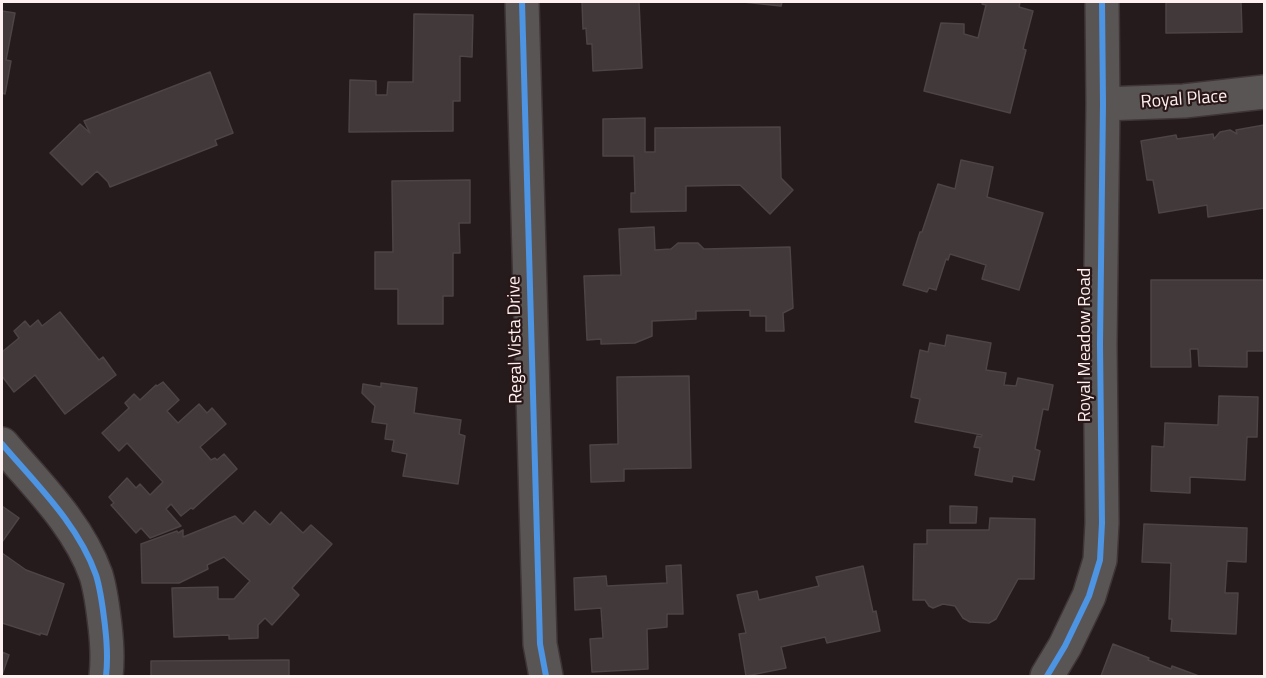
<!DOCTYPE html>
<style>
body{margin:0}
#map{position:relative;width:1266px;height:678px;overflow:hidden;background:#251b1c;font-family:"Titillium Web",sans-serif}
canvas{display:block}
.frame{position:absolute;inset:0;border:3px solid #fef0f0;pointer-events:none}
</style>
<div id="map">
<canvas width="1266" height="678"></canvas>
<div class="frame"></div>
</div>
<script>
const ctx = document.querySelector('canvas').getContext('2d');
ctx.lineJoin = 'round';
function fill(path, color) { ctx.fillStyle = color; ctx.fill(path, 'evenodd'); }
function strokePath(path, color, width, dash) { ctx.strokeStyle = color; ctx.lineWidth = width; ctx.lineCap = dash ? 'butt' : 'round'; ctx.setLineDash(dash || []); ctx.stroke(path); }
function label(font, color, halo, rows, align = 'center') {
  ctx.font = font + ' "Titillium Web",sans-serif'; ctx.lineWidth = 4.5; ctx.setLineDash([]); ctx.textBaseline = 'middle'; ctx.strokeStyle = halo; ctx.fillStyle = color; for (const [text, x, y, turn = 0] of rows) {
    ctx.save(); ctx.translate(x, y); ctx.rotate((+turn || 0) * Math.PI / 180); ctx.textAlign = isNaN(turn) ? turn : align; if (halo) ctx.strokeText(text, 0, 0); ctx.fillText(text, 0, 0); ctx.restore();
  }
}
const building = new Path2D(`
 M 582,2 L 639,2 L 642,68 L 593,71 L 592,44 L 587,44 L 586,28 L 583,29 Z
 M 743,2 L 782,2 L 781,6 Z
 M 983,2 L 1020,2 L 1019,7 L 1033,11 L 1023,49 L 1026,50 L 1010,113 L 924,91 L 941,23 L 964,24 L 964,34 L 978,38 L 986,5 L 982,4 Z
 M 1166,2 L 1241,2 L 1242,32 L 1166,33 Z
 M 2,11 L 15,13 L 6,60 L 11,61 L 5,94 L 2,93 Z
 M 414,14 L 473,15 L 472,57 L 460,56 L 460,101 L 453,101 L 453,131 L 349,132 L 350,80 L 376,81 L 376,95 L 387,95 L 388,82 L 413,82 Z
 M 210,72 L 233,133 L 215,140 L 217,145 L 110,187 L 108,182 L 97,171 L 82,185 L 50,153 L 80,124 L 90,133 L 84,121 Z
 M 645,118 L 645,152 L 655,152 L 655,128 L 780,127 L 781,178 L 793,190 L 770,214 L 740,185 L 686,186 L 686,211 L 631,212 L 631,193 L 635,193 L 634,156 L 603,156 L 603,119 Z
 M 1264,125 L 1264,208 L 1208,217 L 1207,205 L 1159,213 L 1153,180 L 1147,180 L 1141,141 L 1176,135 L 1177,139 L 1213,134 L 1214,139 L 1220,132 L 1230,130 L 1237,134 L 1236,130 Z
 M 961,160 L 993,167 L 987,197 L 1043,213 L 1019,290 L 982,279 L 986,265 L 950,254 L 948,260 L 946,259 L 936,290 L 929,288 L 927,292 L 903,285 L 920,232 L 922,232 L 938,184 L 955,189 Z
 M 470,180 L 470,223 L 459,223 L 460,253 L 453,253 L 453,296 L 443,296 L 443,324 L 398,324 L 398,289 L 375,289 L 375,252 L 393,252 L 392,181 Z
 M 654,227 L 655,250 L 671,249 L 678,243 L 698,243 L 704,249 L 790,247 L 793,308 L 783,313 L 784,331 L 766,331 L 766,316 L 750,316 L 750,310 L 696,311 L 696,319 L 652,321 L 652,336 L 635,343 L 601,344 L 601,339 L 587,340 L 584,276 L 621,275 L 619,229 Z
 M 1151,280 L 1264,280 L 1264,351 L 1247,351 L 1247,367 L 1199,366 L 1198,349 L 1190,349 L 1191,367 L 1151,367 Z
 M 60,312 L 99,360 L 103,357 L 116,375 L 65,414 L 35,375 L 14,392 L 2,376 L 2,352 L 19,338 L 14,331 L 25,321 L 30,327 L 38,320 L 42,326 Z
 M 947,335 L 991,343 L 986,370 L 1006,373 L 1004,385 L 1016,386 L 1018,378 L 1053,385 L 1048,410 L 1043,409 L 1035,449 L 1040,451 L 1034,480 L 1013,476 L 1012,482 L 975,475 L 980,448 L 974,447 L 977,436 L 981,437 L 982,435 L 915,422 L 920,399 L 911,397 L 920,350 L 928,352 L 930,343 L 945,346 Z
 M 689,376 L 691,468 L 624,469 L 624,481 L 591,482 L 590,445 L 618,444 L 617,377 Z
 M 163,382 L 179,400 L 167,411 L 178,423 L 199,404 L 207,413 L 212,408 L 226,424 L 200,447 L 211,460 L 215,458 L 217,460 L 224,454 L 237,469 L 193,509 L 191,508 L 181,516 L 171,504 L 166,509 L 181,526 L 150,538 L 141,528 L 136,533 L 111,505 L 114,503 L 109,497 L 127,478 L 136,488 L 140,484 L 150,495 L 163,482 L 127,443 L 119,451 L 102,433 L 129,408 L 125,403 L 134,394 L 140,400 L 156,385 L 157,386 Z
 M 381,383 L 417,388 L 414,413 L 461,420 L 459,434 L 465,436 L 458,484 L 403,476 L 407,454 L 392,451 L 394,440 L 385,439 L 387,424 L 372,422 L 375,406 L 362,393 L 363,384 L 381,387 Z
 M 1219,396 L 1258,397 L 1257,437 L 1247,437 L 1245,480 L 1190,477 L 1190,493 L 1151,491 L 1152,446 L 1164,447 L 1165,423 L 1218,425 Z
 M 2,506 L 19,518 L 2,542 Z
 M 950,506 L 977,507 L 976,523 L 950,523 Z
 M 255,511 L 270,525 L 281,512 L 303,533 L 311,525 L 332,544 L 292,588 L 299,595 L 272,625 L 265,618 L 258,625 L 258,638 L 229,639 L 229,635 L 174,637 L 172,588 L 218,587 L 218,599 L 234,599 L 250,581 L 224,557 L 207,565 L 208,569 L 179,583 L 142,583 L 141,544 L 177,531 L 178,533 L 183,530 L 183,537 L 235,516 L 243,524 Z
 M 990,518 L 1035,519 L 1034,579 L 1018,579 L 996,619 L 989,623 L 970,622 L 963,618 L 955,606 L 943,604 L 933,608 L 929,606 L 925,600 L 913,600 L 914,544 L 927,544 L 927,530 L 989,530 Z
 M 1144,524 L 1247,528 L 1246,562 L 1227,561 L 1225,593 L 1238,593 L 1236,634 L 1171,631 L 1172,619 L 1169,619 L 1171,563 L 1142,562 Z
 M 2,553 L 26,570 L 64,584 L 47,635 L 40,633 L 40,635 L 2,623 Z
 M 681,565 L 683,614 L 667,614 L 667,627 L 647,629 L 648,669 L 592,672 L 590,639 L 603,638 L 601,608 L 575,610 L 574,578 L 606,576 L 607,586 L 667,583 L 666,566 Z
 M 863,566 L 873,612 L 876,611 L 880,631 L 827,643 L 825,637 L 781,647 L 786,668 L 746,676 L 739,634 L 746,633 L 737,595 L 757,591 L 759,600 L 819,586 L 816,577 Z
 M 1113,644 L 1149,658 L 1148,660 L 1171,669 L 1172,666 L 1199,676 L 1101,676 Z
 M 2,652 L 9,655 L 2,675 Z
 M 289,660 L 289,676 L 151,676 L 151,661 Z`);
const minor = new Path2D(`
 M 522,2 L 540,644 L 546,676
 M 1103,104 L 1184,101 L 1264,92
 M 2,444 C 36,484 78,524 96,575 C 101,591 103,609 105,626 C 107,643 108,659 106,676
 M 1047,676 L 1065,646 L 1089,596 L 1100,560 L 1102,523 L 1100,344 L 1103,104 L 1102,2`);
const cycleway = new Path2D(`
 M 522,2 L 540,644 L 546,676
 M 2,444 C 36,484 78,524 96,575 C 101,591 103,609 105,626 C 107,643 108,659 106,676
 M 1047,676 L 1065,646 L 1089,596 L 1100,560 L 1102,523 L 1100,344 L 1103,104 L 1102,2`);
const streetNames = [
 ["Royal Place",1184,100,-4],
 ["Regal Vista Drive",516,340,-91],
 ["Royal Meadow Road",1086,345,-90]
];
fill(building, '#41393a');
strokePath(building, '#4d4445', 1.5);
strokePath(minor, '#3e3536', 36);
strokePath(minor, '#5a5555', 33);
strokePath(cycleway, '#4d94e3', 6);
label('18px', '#fef0f0', '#291718', streetNames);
</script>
